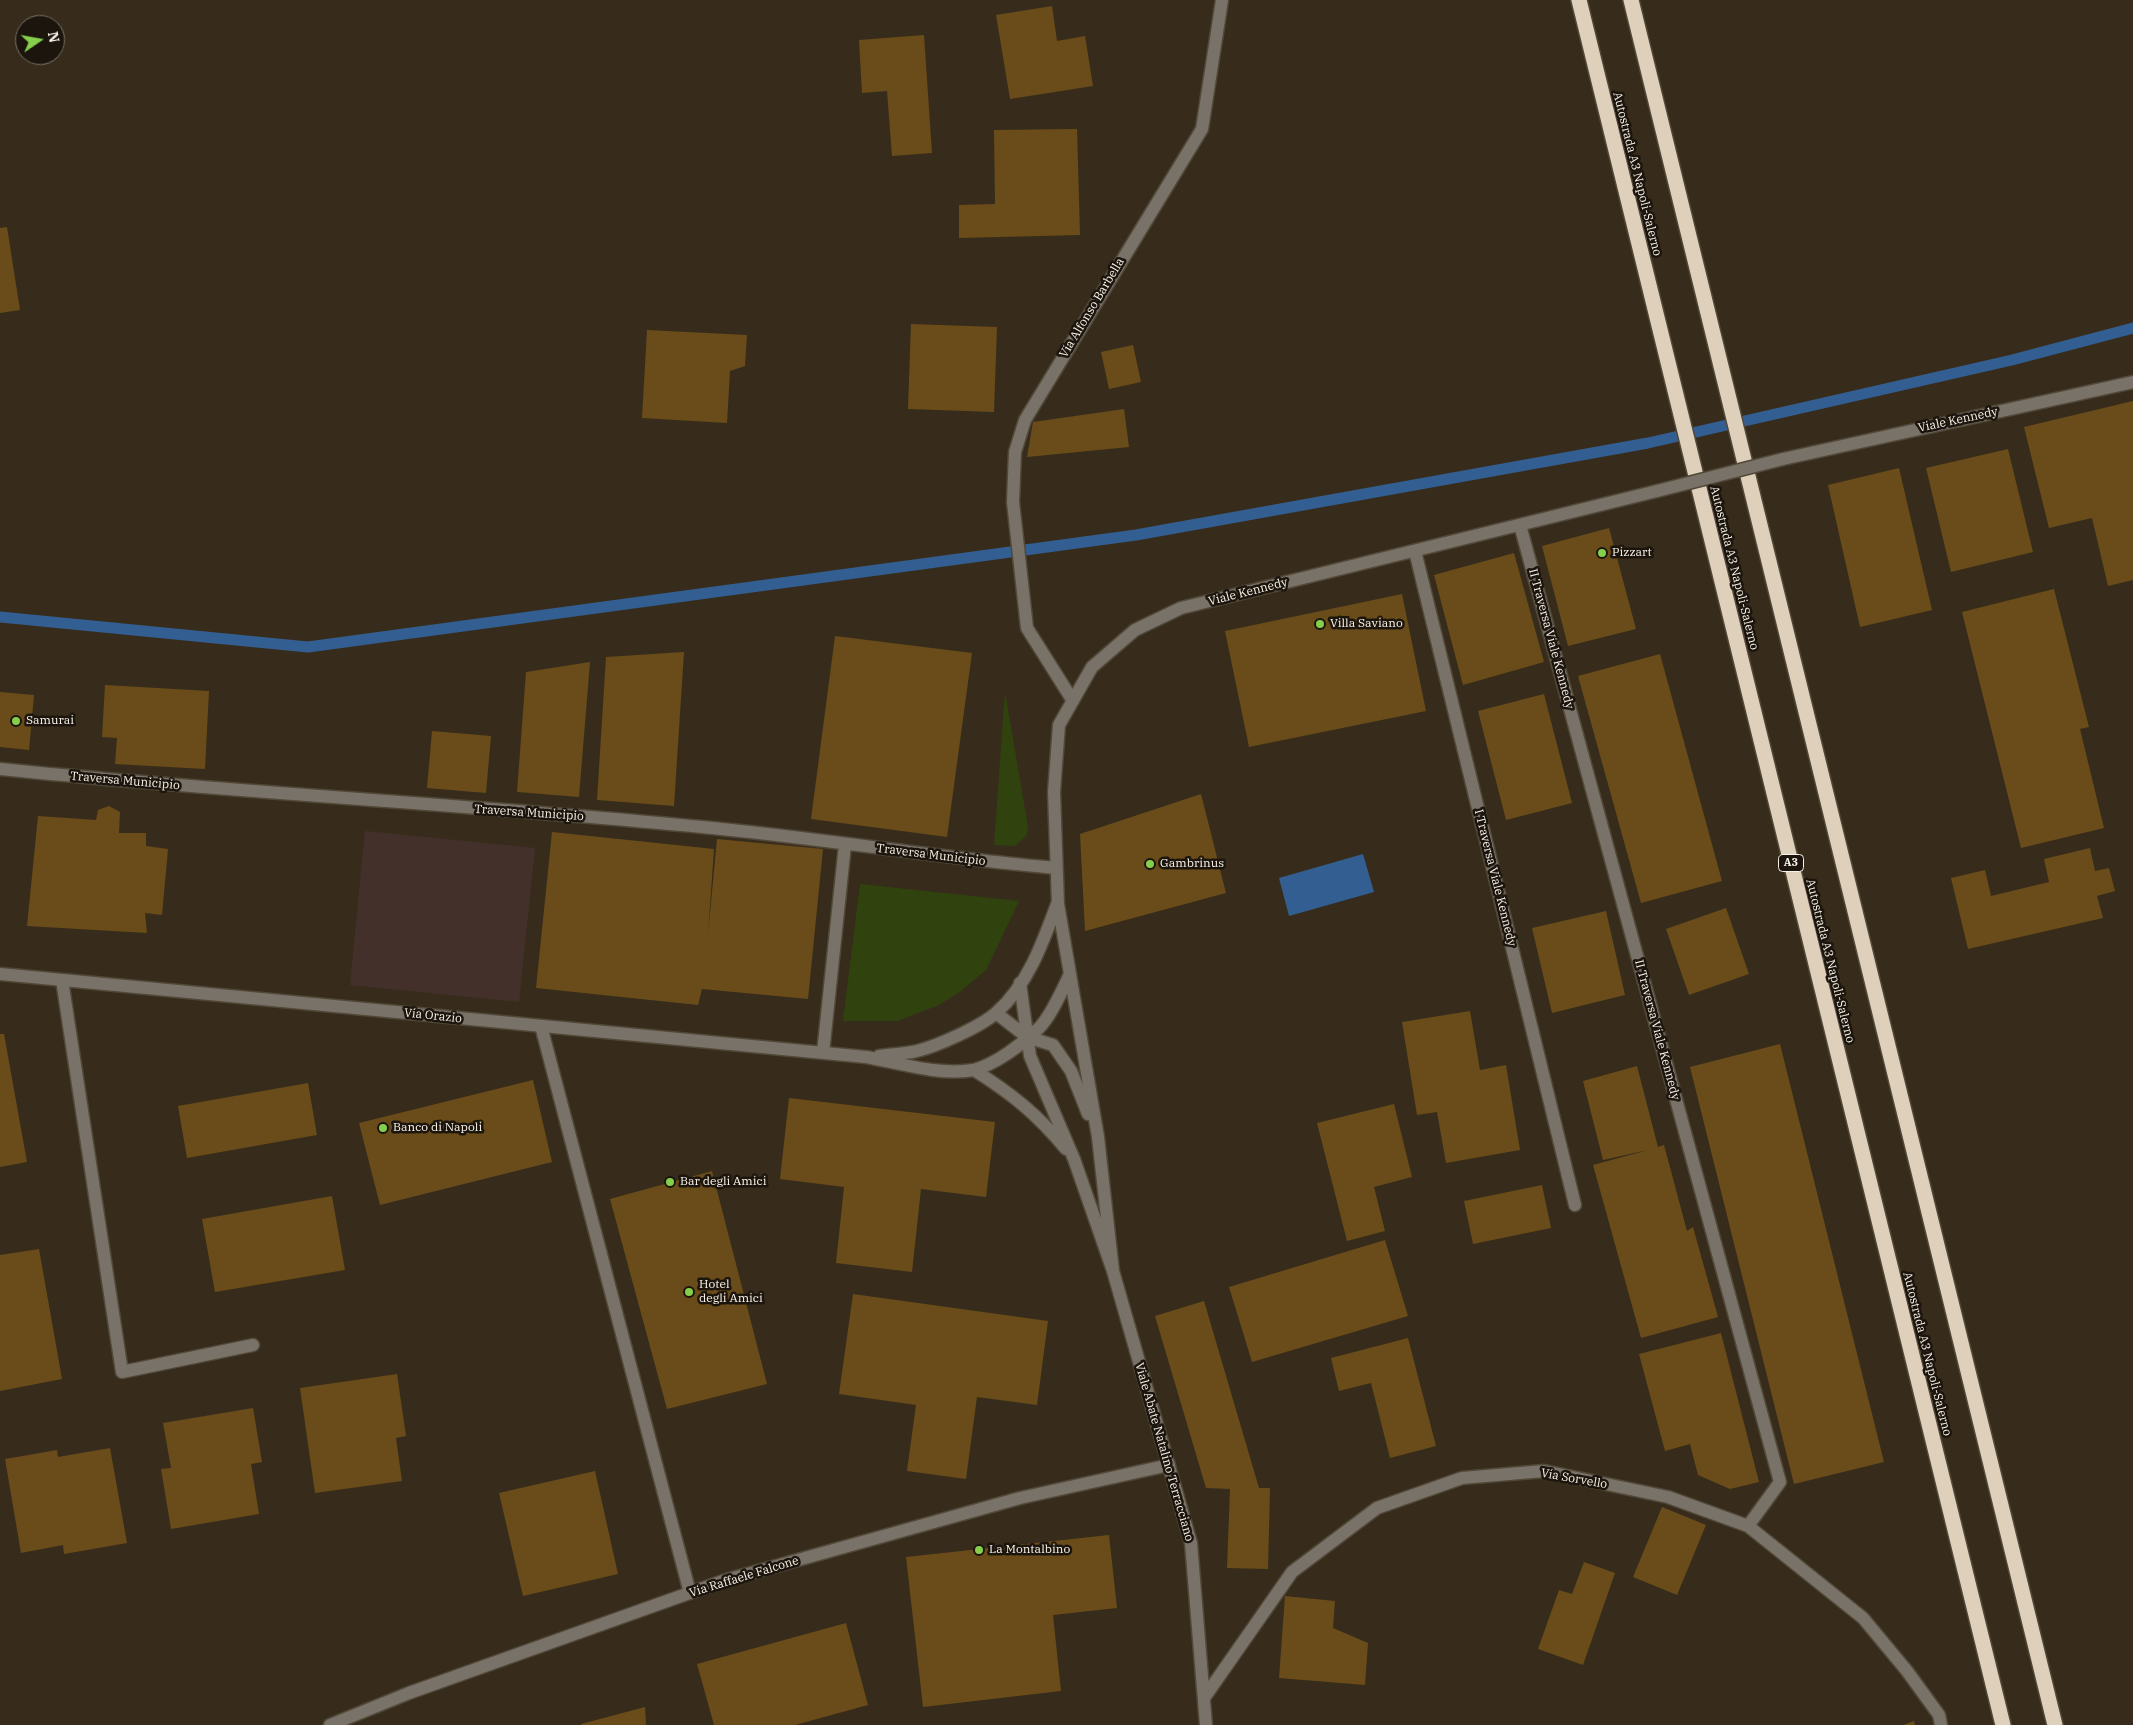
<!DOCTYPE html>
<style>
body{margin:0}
#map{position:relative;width:2133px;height:1725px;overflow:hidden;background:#372c1b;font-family:"IBM Plex Serif",serif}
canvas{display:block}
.north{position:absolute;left:15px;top:15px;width:50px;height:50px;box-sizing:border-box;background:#1b150e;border:1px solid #746e65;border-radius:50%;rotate:78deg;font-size:14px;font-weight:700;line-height:20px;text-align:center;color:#faf3e8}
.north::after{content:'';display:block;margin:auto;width:18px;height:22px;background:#86cf4c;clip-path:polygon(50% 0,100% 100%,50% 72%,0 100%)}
</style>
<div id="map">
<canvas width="2133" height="1725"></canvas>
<div class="north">N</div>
</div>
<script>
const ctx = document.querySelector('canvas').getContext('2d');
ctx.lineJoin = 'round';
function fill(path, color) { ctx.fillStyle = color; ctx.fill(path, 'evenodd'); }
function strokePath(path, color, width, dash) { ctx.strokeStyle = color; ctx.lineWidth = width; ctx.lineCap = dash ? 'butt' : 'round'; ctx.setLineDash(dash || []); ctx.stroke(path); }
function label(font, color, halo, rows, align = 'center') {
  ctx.font = font + ' "IBM Plex Serif",serif'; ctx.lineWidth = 5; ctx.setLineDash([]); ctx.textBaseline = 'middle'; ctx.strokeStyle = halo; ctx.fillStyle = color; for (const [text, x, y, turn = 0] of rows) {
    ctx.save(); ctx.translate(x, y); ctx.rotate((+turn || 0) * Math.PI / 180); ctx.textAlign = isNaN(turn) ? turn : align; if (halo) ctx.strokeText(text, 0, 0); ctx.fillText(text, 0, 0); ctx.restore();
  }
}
const industrial = new Path2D(`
 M 365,831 L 535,848 L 519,1002 L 350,985 Z`);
const green = new Path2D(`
 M 1005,692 L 1028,827 L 1027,835 L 1015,846 L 994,845 Z
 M 860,884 L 1019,901 L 986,970 L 961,991 L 939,1005 L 897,1021 L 843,1021 Z`);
const water = new Path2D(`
 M 1363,854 L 1374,892 L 1289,916 L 1279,878 Z`);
const stream = new Path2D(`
 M 0,617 L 308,647 L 1136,535 L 1648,443 L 2012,360 L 2133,328`);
const building = new Path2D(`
 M 1052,6 L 1057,41 L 1085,36 L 1093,86 L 1010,99 L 996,15 Z
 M 924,35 L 932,153 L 892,156 L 887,91 L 862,93 L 859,40 Z
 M 1077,129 L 1080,235 L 959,238 L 959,205 L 995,204 L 994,130 Z
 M 7,227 L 20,310 L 0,313 L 0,228 Z
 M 911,324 L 997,327 L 994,412 L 908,409 Z
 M 647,330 L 747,335 L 745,366 L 730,371 L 727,423 L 642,418 Z
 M 1133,345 L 1141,382 L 1109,389 L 1101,352 Z
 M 2133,401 L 2133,580 L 2108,586 L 2092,518 L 2049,528 L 2024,427 Z
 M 1124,409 L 1129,447 L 1027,457 L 1033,422 Z
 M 2008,449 L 2033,552 L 1951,572 L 1926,468 Z
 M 1899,468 L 1932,610 L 1860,627 L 1828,485 Z
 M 1609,528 L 1636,629 L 1568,646 L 1542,546 Z
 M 1514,553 L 1544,662 L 1463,685 L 1434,575 Z
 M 2054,589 L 2089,727 L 2080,729 L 2104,828 L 2021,848 L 1962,612 Z
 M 1402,594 L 1426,711 L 1249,747 L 1225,631 Z
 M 835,636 L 972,653 L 947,837 L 811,819 Z
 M 684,652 L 674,806 L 597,800 L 606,657 Z
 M 1660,654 L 1722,881 L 1641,903 L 1578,676 Z
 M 590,662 L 579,797 L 517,792 L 526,672 Z
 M 105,685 L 209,691 L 205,769 L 115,764 L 117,738 L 102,737 Z
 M 0,692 L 34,695 L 29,750 L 0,747 Z
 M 1544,694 L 1572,803 L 1506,820 L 1478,711 Z
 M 432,731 L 491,736 L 486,793 L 427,788 Z
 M 1201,794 L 1226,893 L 1085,931 L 1080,834 Z
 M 109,806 L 120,812 L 119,833 L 146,833 L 146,846 L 168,849 L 162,915 L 145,913 L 147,933 L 27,926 L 38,816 L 96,820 L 98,810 Z
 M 552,832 L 714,849 L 708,934 L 717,839 L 823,849 L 808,999 L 702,989 L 698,1005 L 536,988 Z
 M 2090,848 L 2095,871 L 2109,868 L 2115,891 L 2097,896 L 2103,918 L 1968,949 L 1951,878 L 1985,870 L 1991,896 L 2049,882 L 2044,859 Z
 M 1726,908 L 1749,974 L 1689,995 L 1666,929 Z
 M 1606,911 L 1625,995 L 1552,1013 L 1532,928 Z
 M 1470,1011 L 1480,1070 L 1506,1065 L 1520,1150 L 1446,1163 L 1437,1112 L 1417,1115 L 1402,1022 Z
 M 0,1034 L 4,1034 L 27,1162 L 0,1167 Z
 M 1780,1044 L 1884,1462 L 1794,1484 L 1690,1067 Z
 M 1637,1066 L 1658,1147 L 1664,1145 L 1687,1231 L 1693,1227 L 1718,1317 L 1641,1338 L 1593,1165 L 1648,1150 L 1603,1160 L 1583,1081 Z
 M 533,1080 L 552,1162 L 380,1205 L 359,1123 Z
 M 308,1083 L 317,1135 L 187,1158 L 178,1106 Z
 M 789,1098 L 995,1122 L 986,1197 L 921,1189 L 912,1272 L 836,1263 L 844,1187 L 780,1179 Z
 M 1394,1104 L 1412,1177 L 1374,1187 L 1385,1231 L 1347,1241 L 1317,1123 Z
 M 712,1171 L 767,1384 L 667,1409 L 610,1199 Z
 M 1542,1185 L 1551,1228 L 1473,1244 L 1464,1201 Z
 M 332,1196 L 345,1270 L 215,1292 L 202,1219 Z
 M 1385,1240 L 1408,1316 L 1252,1362 L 1229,1287 Z
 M 39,1249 L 62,1379 L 0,1391 L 0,1255 Z
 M 853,1294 L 1048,1321 L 1037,1405 L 977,1397 L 966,1479 L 907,1471 L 916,1405 L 839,1394 Z
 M 1204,1301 L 1259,1488 L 1270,1488 L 1268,1569 L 1227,1568 L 1230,1489 L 1206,1488 L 1155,1316 Z
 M 1721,1333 L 1759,1482 L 1730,1489 L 1698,1475 L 1690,1444 L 1665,1451 L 1639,1354 Z
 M 1408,1338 L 1436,1446 L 1390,1458 L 1371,1383 L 1339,1391 L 1331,1358 Z
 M 397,1374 L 406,1436 L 396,1438 L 402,1481 L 315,1493 L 300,1388 Z
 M 253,1408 L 262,1462 L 251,1464 L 259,1514 L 171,1529 L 161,1469 L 171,1468 L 163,1423 Z
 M 110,1448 L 127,1543 L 64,1554 L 63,1545 L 21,1553 L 5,1459 L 57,1450 L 58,1457 Z
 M 595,1471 L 618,1574 L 523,1596 L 499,1493 Z
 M 1662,1507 L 1706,1525 L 1677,1595 L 1633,1577 Z
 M 1109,1535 L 1117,1608 L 1053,1615 L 1061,1691 L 923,1707 L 906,1557 Z
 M 1584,1562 L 1615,1573 L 1583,1665 L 1538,1649 L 1559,1590 L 1572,1594 Z
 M 1285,1596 L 1335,1601 L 1333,1628 L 1368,1643 L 1365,1685 L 1279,1678 Z
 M 846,1623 L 868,1705 L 795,1725 L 714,1725 L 697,1664 Z
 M 645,1707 L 646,1725 L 581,1725 L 581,1724 Z
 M 1914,1721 L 1915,1725 L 1903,1725 Z`);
const minor = new Path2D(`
 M 1783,459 L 2133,382
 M 1520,525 L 1780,1482 L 1748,1526
 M 1415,551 L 1575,1205
 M 1073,701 L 1027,628 L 1013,502 L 1015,452 L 1025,420 L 1202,129 L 1222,0
 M 0,769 C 233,793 468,804 702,827 C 820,838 938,858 1056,868
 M 0,974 L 866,1057 C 899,1063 940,1076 973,1070 C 995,1065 1022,1044 1038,1029 C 1050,1018 1062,991 1069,976
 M 62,980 L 122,1372 L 253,1345
 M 1020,983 L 1030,1056 L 1074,1159 L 1113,1271 L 1191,1543 L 1206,1725
 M 996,1013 L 1027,1037 L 1053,1045 L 1071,1071 L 1088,1114
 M 541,1026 L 690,1593
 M 823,1053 L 845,845
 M 879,1056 C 891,1054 905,1054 917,1051 C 937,1046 980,1027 996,1013 C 1028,985 1043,942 1057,904
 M 974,1070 C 1012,1094 1037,1114 1066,1149
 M 1113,1271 L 1098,1137 L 1058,904 L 1054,792 L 1059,725 L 1092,667 L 1135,630 L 1181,608 L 1657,491
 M 1204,1698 L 1292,1572 L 1377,1508 L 1462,1478 L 1544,1471 L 1668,1497 L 1748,1526 L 1863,1618 L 1907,1671 L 1939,1715 L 1941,1725
 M 330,1725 L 409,1693 L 726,1580 L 1020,1498 L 1169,1465`);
const highway = new Path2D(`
 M 1579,0 L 2003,1725
 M 1631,0 L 2055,1725`);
const minorBridge = new Path2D(`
 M 1657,491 L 1783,459`);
const markers = [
 [1602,553,5,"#86cf4c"],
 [1320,624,5,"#86cf4c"],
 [16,721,5,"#86cf4c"],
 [1150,864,5,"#86cf4c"],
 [383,1128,5,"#86cf4c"],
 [670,1182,5,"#86cf4c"],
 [689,1292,5,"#86cf4c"],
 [979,1550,5,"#86cf4c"]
];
const shields = [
 [1791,863,25]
];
const shieldNames = [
 ["A3",1791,863]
];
const streetNames = [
 ["Autostrada A3 Napoli-Salerno",1637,174,76],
 ["Via Alfonso Barbella",1092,308,-59],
 ["Viale Kennedy",1958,420,-12],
 ["Autostrada A3 Napoli-Salerno",1734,568,76],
 ["Viale Kennedy",1248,592,-14],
 ["II Traversa Viale Kennedy",1551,639,75],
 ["Traversa Municipio",125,781,5],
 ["Traversa Municipio",529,813,4],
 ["Traversa Municipio",931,855,7],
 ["I Traversa Viale Kennedy",1495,878,76],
 ["Autostrada A3 Napoli-Salerno",1830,961,76],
 ["Via Orazio",433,1016,6],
 ["II Traversa Viale Kennedy",1657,1030,75],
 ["Autostrada A3 Napoli-Salerno",1927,1354,76],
 ["Viale Abate Natalino Terracciano",1164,1452,74],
 ["Via Sorvello",1574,1479,10],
 ["Via Raffaele Falcone",744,1577,-17]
];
const poiNames = [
 ["Pizzart",1612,553],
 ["Villa Saviano",1330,624],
 ["Samurai",26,721],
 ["Gambrinus",1160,864],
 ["Banco di Napoli",393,1128],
 ["Bar degli Amici",680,1182],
 ["Hotel",699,1285],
 ["degli Amici",699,1299],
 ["La Montalbino",989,1550]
];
fill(industrial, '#44302b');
fill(green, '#30430f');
fill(water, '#335e91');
strokePath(stream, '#335e91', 11);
fill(building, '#694c19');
strokePath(minor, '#524838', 15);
strokePath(highway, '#524838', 18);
strokePath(minor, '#787269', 12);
strokePath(highway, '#ded0ba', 15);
strokePath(minorBridge, '#524838', 15, []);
strokePath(minorBridge, '#787269', 12);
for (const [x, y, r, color] of markers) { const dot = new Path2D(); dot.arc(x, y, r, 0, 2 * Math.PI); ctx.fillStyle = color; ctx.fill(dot); strokePath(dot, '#1b150e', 2); }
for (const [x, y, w] of shields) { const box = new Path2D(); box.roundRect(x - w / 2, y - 8.5, w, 17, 4); ctx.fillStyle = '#1b150e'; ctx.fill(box); strokePath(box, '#faf3e8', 1); }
label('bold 11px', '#faf3e8', null, shieldNames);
label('12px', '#faf3e8', '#1b150e', streetNames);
label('12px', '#faf3e8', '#1b150e', poiNames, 'left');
</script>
